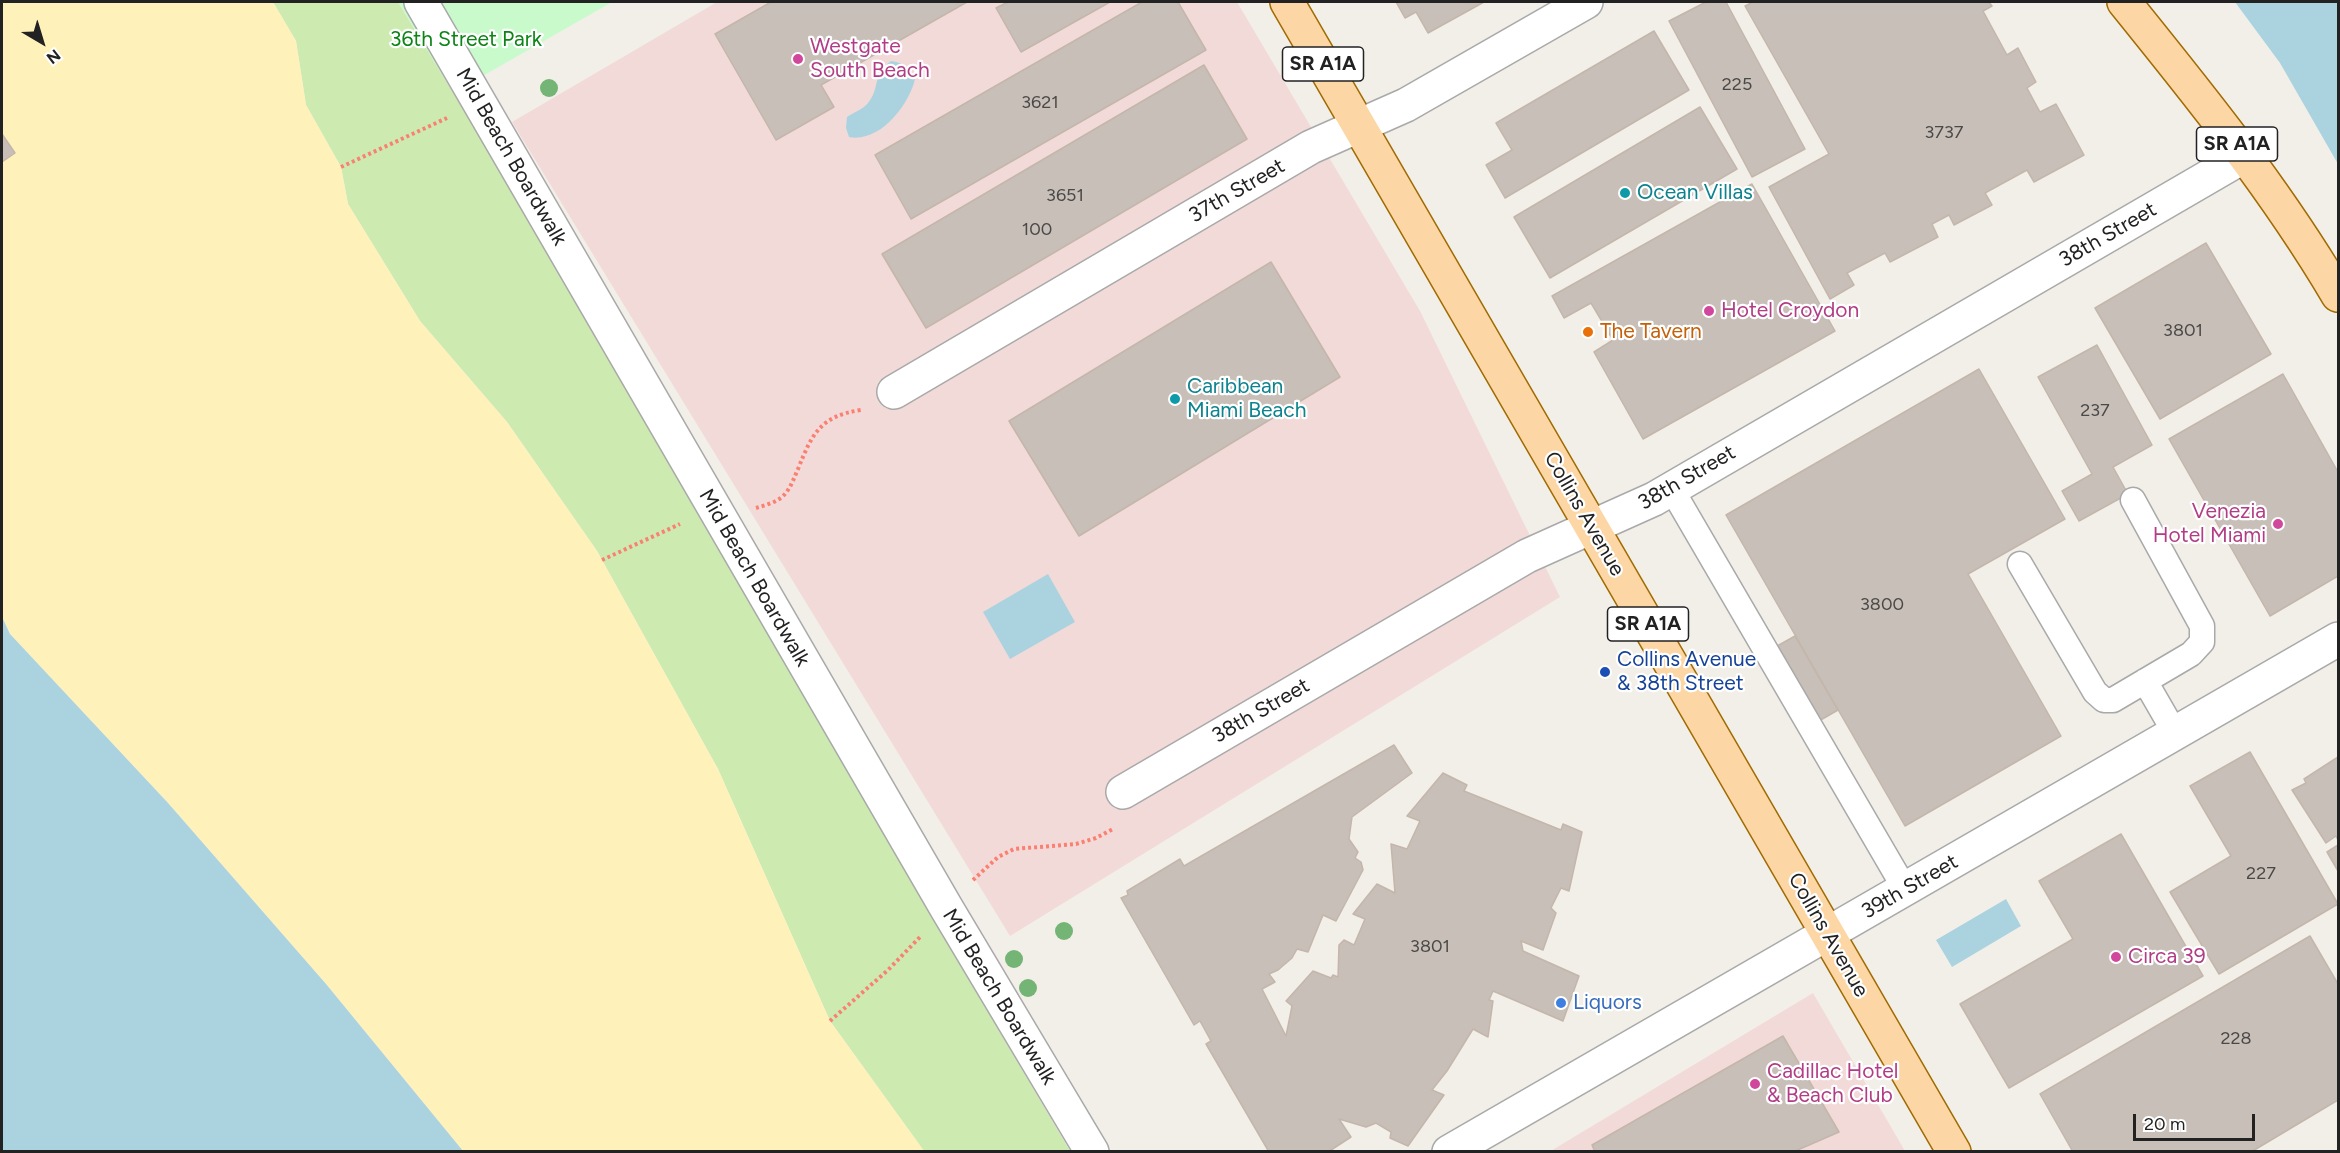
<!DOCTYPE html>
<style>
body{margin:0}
#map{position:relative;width:2340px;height:1153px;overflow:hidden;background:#f2efe9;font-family:Figtree,sans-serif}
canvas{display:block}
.frame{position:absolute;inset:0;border:3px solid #222;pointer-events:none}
.north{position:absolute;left:12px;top:12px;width:60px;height:60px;-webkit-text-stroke:4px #fff;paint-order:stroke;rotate:142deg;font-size:16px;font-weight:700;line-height:24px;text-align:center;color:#222}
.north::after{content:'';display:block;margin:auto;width:21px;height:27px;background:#222;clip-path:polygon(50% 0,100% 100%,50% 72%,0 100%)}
.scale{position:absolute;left:2133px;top:1114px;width:122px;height:27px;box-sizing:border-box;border:3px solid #222;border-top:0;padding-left:8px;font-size:18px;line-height:21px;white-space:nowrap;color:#222;-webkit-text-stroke:4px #fff;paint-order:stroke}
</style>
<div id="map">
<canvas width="2340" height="1153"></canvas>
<div class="frame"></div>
<div class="north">N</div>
<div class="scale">20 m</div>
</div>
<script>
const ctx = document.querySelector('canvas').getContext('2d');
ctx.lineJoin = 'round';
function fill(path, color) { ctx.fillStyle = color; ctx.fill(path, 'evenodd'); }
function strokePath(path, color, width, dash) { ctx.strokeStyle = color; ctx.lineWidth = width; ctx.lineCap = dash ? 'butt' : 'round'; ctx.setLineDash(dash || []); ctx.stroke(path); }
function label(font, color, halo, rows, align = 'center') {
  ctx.font = font + ' Figtree,sans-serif'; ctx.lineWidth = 4.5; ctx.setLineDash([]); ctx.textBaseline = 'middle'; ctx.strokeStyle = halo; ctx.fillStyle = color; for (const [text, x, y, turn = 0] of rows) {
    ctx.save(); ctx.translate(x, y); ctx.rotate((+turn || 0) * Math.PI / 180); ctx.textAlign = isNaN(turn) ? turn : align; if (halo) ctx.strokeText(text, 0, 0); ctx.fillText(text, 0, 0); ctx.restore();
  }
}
const commercial = new Path2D(`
 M 717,2 L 1237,2 L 1420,311 L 1560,597 L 1010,936 L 512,122 Z
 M 1813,993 L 1905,1151 L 1549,1152 Z`);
const grass = new Path2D(`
 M 273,2 L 398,2 L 589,315 L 936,924 L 1070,1151 L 924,1151 L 830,1021 L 718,769 L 597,551 L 507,422 L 420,321 L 348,204 L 341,167 L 306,105 L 296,41 Z`);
const sand = new Path2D(`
 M 2,2 L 273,2 L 296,41 L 306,105 L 341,167 L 348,204 L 420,321 L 507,422 L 597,551 L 718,769 L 830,1021 L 924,1151 L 463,1151 L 326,984 L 168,803 L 10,634 L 2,617 Z`);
const park = new Path2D(`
 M 398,2 L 612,2 L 453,93 Z`);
const water = new Path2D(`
 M 2235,2 L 2338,2 L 2338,164 L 2280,63 Z
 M 891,61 C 904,63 909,67 915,79 C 909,105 880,143 849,137 L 846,128 L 847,117 C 854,112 862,110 868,103 C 881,87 871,76 891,61 Z
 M 1048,574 L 1075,622 L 1010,659 L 983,612 Z
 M 2,617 L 10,634 L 168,803 L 326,984 L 463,1151 L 2,1151 Z
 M 2006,899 L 2021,926 L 1952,967 L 1936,940 Z`);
const building = new Path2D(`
 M 771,2 L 967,2 L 821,85 L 834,107 L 776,140 L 715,34 Z
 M 1008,2 L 1110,2 L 1021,52 L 996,8 Z
 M 1142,2 L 1178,2 L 1206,50 L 911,219 L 875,155 Z
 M 1396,2 L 1484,2 L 1428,33 L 1416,12 L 1405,18 Z
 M 1706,2 L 1726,2 L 1805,149 L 1752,177 L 1669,21 Z
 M 1753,2 L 1989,2 L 1992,6 L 1983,11 L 2007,55 L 2018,48 L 2036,82 L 2027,88 L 2040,112 L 2056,104 L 2084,155 L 2034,182 L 2027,170 L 1985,193 L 1992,205 L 1954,225 L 1949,215 L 1932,224 L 1938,237 L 1890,262 L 1885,253 L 1847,273 L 1854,285 L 1830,299 L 1769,187 L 1829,154 L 1745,6 Z
 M 1654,31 L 1689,90 L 1505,198 L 1486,165 L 1512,150 L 1496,123 Z
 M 1204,65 L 1247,139 L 926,328 L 882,254 Z
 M 1700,107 L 1737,169 L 1550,278 L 1514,217 Z
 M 2,134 L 15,153 L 2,162 Z
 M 1752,184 L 1835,331 L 1643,439 L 1594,352 L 1613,340 L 1591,303 L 1564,318 L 1552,296 Z
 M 2206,243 L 2271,354 L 2160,419 L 2095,308 Z
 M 1271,262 L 1340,377 L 1079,536 L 1009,421 Z
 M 2097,345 L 2152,445 L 2113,467 L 2128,494 L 2079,521 L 2062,491 L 2092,474 L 2038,377 Z
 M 1979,369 L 2065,519 L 1968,574 L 2061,736 L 1905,826 L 1726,515 Z
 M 2283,374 L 2338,472 L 2338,576 L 2270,616 L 2169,439 Z
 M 1795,636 L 1838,710 L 1805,729 L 1763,654 Z
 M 1394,745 L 1412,773 L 1352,817 L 1349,839 L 1358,852 L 1355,858 L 1361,862 L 1363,870 L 1336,921 L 1323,915 L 1308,952 L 1297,949 L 1292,958 L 1278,970 L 1269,974 L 1275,982 L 1262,989 L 1286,1036 L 1292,1006 L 1286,1001 L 1313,971 L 1331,978 L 1333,975 L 1338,977 L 1339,945 L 1344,940 L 1354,945 L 1365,919 L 1353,914 L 1377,884 L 1395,893 L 1391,844 L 1407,849 L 1420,821 L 1407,816 L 1443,773 L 1467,785 L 1464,791 L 1561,830 L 1563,824 L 1582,832 L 1569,891 L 1561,888 L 1551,908 L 1556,913 L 1543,950 L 1521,941 L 1523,951 L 1579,976 L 1563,1021 L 1493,991 L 1489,1000 L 1493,1001 L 1488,1037 L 1473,1029 L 1447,1071 L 1432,1090 L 1444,1095 L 1408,1146 L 1390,1138 L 1391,1132 L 1376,1123 L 1366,1127 L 1339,1119 L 1351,1137 L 1328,1152 L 1269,1152 L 1206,1044 L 1211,1041 L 1200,1021 L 1194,1025 L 1121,898 L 1128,895 L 1127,891 L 1180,859 L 1184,866 Z
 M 2250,752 L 2338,904 L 2219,974 L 2170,892 L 2231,856 L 2190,786 Z
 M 2338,757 L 2338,840 L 2336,836 L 2326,843 L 2292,790 L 2306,783 L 2304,779 Z
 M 2121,834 L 2203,976 L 2009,1088 L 1960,1004 L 2073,939 L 2039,881 Z
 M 2338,845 L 2338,871 L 2327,852 Z
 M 2310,936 L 2338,984 L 2338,1100 L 2251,1152 L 2073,1152 L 2040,1094 Z
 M 1783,1036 L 1839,1132 L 1793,1152 L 1595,1152 L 1592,1145 Z`);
const path = new Path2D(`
 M 341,167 L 447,118
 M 756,508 C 766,505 778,502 785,494 C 791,487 794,478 798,469 C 812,434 820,416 861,410
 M 602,560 L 680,524
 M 973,880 L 998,857 L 1014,849 L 1076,844 L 1096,838 L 1113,829
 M 830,1021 L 888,970 L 921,936`);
const service = new Path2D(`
 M 1671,488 L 1905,889
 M 2020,564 L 2095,692 L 2104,700 L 2113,700 L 2191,654 L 2202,642 L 2202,626 L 2133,500
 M 2145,681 L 2175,733`);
const pedestrian = new Path2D(`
 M 421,2 L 947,909 L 1092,1152`);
const minor = new Path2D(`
 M 894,392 L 1311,147 L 1406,105 L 1586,2
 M 1123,792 L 1527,556 L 1654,499 L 2246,155
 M 1449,1152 L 2338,639`);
const primary = new Path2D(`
 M 1287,2 L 1954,1152
 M 2124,2 C 2200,96 2276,190 2338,295`);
const trees = [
 [549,88],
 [1064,931],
 [1014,959],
 [1028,988]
];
const markers = [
 [798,59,6,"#d1479c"],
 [1625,193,6,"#0f9aa8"],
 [1709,311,6,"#d1479c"],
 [1588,332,6,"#e8710a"],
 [1175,399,6,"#0f9aa8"],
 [2278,524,6,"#d1479c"],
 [1605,672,6,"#1a4fb4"],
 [2116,957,6,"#d1479c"],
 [1561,1003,6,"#3f7fe0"],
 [1755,1084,6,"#d1479c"]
];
const numberNames = [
 ["225",1737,85],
 ["3621",1040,103],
 ["3737",1944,133],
 ["3651",1065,196],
 ["100",1037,230],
 ["3801",2183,331],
 ["237",2095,411],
 ["3800",1882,605],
 ["227",2261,874],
 ["3801",1430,947],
 ["228",2236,1039]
];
const shields = [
 [1323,64,81],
 [2237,144,81],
 [1648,624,81]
];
const shieldNames = [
 ["SR A1A",1323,64],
 ["SR A1A",2237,144],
 ["SR A1A",1648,624]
];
const parkNames = [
 ["36th Street Park",466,40]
];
const hotelNames = [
 ["Westgate",810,47],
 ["South Beach",810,71],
 ["Hotel Croydon",1721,311],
 ["Venezia",2266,512,"right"],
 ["Hotel Miami",2266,536,"right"],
 ["Circa 39",2128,957],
 ["Cadillac Hotel",1767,1072],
 ["& Beach Club",1767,1096]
];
const streetNames = [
 ["Mid Beach Boardwalk",511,157,60],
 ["37th Street",1237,191,-30],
 ["38th Street",2108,235,-30],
 ["38th Street",1687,478,-30],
 ["Collins Avenue",1584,514,60],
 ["Mid Beach Boardwalk",754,578,60],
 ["38th Street",1261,711,-30],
 ["39th Street",1910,887,-30],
 ["Collins Avenue",1828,935,60],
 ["Mid Beach Boardwalk",999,997,59]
];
const cultureNames = [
 ["Ocean Villas",1637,193],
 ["Caribbean",1187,387],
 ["Miami Beach",1187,411]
];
const foodNames = [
 ["The Tavern",1600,332]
];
const transitNames = [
 ["Collins Avenue",1617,660],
 ["& 38th Street",1617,684]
];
const shopNames = [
 ["Liquors",1573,1003]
];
fill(commercial, '#f2dad9');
fill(grass, '#cdebb0');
fill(sand, '#fff1ba');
fill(park, '#c8facc');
fill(water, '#aad3df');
fill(building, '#c7bfb8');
strokePath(building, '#c4b6ab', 1.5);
strokePath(service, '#a9a9a9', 27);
strokePath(pedestrian, '#a9a9a9', 36);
strokePath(minor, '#a9a9a9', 36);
strokePath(primary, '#a06b00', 36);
strokePath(path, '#fa8072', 4, [3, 3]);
strokePath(service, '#fff', 24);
strokePath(pedestrian, '#fff', 33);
strokePath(minor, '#fff', 33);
strokePath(primary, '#fcd6a4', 33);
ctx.fillStyle = '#74b475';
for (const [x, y] of trees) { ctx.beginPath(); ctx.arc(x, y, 9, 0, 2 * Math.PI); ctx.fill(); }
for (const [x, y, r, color] of markers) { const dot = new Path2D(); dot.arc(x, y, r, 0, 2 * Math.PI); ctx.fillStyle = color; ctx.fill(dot); strokePath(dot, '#fff', 2); }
label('18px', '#4b4948', null, numberNames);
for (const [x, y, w] of shields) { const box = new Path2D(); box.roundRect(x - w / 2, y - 17, w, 34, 4.5); ctx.fillStyle = '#fff'; ctx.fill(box); strokePath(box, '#222', 1.5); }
label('bold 20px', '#222', null, shieldNames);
label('21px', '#0c8416', '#fff', parkNames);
label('21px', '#b23c85', '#fff', hotelNames, 'left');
label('21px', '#222', '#fff', streetNames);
label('21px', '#0d838f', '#fff', cultureNames, 'left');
label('21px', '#c56008', '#fff', foodNames, 'left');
label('21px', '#164399', '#fff', transitNames, 'left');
label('21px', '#366cbe', '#fff', shopNames, 'left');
</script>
